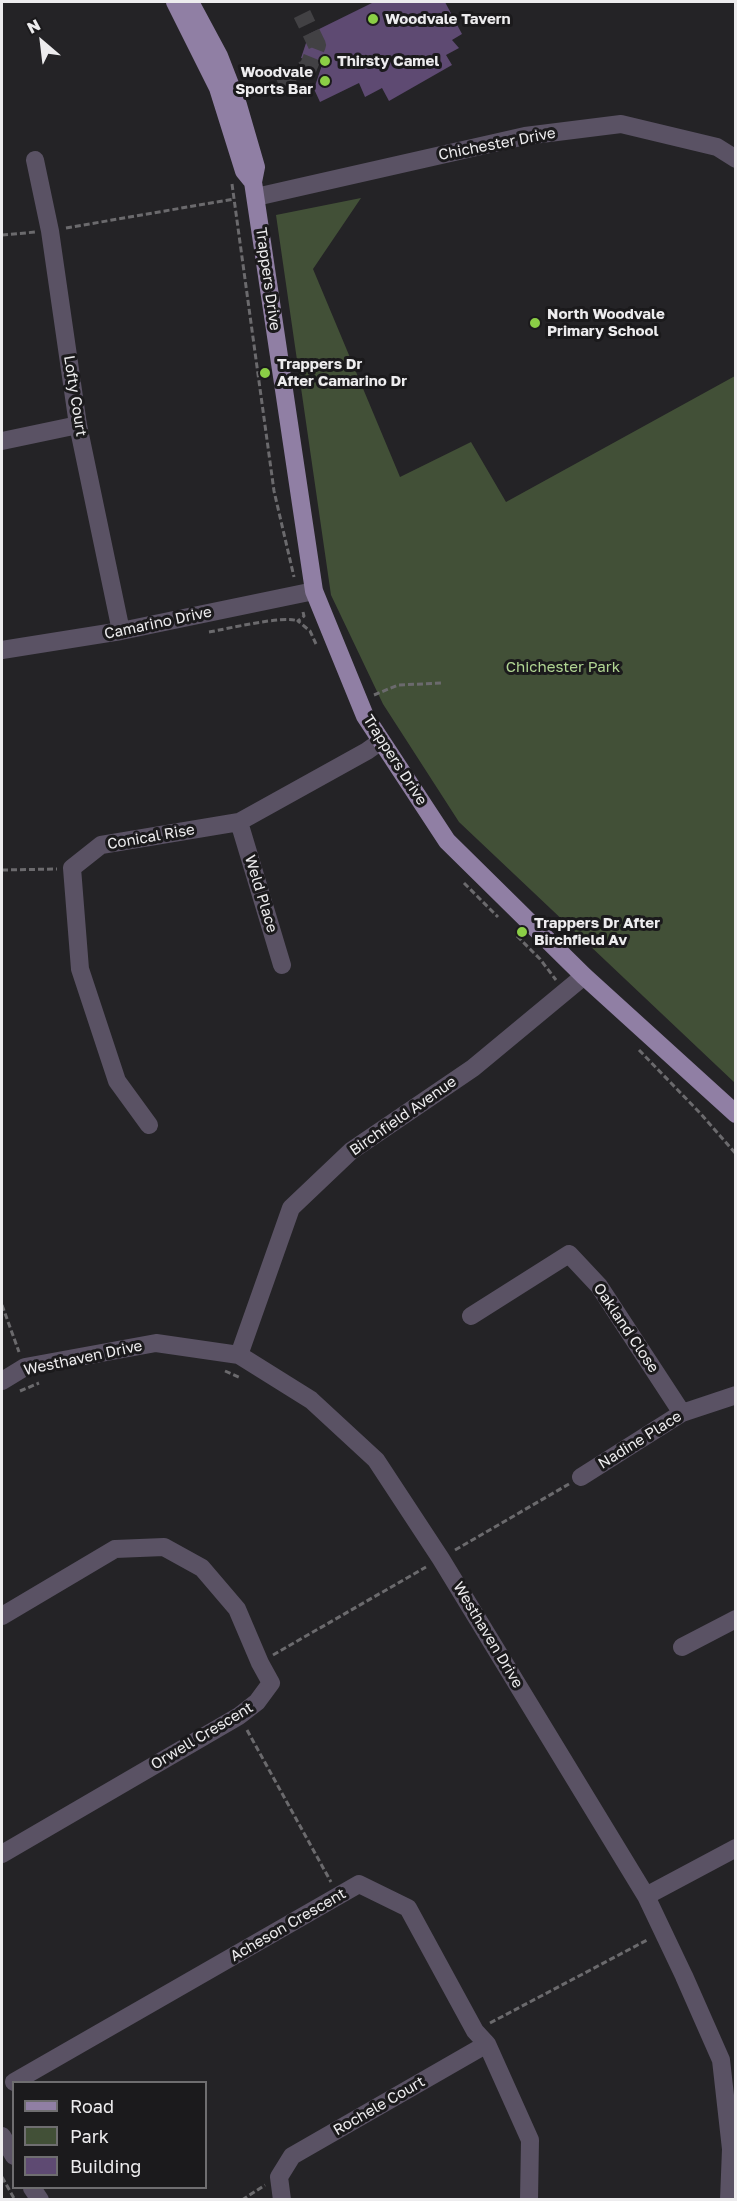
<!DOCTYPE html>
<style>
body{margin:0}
#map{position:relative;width:737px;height:2201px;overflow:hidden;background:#242326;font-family:"Golos Text",sans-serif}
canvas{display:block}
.frame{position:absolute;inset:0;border:3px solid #edecee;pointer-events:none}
.legend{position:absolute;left:12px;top:2081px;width:195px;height:108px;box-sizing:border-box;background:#1b1a1c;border:2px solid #6f6e70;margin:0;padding:8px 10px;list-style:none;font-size:18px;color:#edecee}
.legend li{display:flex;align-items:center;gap:12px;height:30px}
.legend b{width:30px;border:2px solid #6f6e70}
.north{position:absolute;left:12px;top:12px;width:60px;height:60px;-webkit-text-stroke:4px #1b1a1c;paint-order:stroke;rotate:332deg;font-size:16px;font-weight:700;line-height:24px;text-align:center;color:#edecee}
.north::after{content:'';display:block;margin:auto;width:21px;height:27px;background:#edecee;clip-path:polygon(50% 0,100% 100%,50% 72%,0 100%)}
</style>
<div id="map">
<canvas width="737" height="2201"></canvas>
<div class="frame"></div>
<ul class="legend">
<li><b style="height:8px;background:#907fa4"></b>Road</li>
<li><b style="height:16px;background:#425037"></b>Park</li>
<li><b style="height:16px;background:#5e4a72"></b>Building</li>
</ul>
<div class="north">N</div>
</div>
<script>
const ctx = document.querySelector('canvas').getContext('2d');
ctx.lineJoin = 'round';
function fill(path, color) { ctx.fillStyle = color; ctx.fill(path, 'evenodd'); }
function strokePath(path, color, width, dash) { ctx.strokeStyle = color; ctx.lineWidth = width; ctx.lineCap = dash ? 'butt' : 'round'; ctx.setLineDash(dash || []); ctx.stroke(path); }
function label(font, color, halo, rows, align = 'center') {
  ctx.font = font + ' "Golos Text",sans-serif'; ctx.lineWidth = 6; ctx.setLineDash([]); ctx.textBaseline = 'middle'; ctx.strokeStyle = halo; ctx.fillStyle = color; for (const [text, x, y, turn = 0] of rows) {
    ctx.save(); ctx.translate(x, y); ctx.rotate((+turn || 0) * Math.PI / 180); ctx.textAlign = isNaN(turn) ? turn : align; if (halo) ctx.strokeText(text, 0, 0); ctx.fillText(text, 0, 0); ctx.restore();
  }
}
const green = new Path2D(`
 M 361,198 L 313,269 L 400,477 L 471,442 L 506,502 L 735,376 L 735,1083 L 459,822 L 383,704 L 331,595 L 276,215 Z`);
const building = new Path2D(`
 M 374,2 L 445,2 L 462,34 L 452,40 L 459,48 L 446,55 L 452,65 L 389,101 L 382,88 L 365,97 L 359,83 L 320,102 L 314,89 L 322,65 L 301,58 L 309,34 Z`);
const minorTunnel = new Path2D(`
 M 277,81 L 308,68 L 317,45 L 302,14`);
const path = new Path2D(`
 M 232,184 L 274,491 L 294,577
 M 66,228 L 234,199
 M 2,235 L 36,232
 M 303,612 L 304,616 L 298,621 L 310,631 L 316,644
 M 209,632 C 227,629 284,615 298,621
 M 374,695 L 398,685 L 443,683
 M 2,870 L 57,869
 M 464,883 L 498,917
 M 517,936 L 540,959 L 556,980
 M 639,1050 L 701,1114 L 736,1154
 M 2,1305 L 19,1352
 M 225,1371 L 241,1378
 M 20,1391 L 39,1383
 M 455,1550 L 569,1484
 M 273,1655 L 426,1567
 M 247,1730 L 331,1882
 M 490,2023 L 649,1939
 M 2,2177 L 15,2200
 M 242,2200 L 265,2185`);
const minor = new Path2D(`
 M 35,160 L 50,231 L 78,425 L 121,631
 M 256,197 L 525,136 L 621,124 L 717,147 L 736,159
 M 2,441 L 78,425
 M 2,650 L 121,631 L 314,591
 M 239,822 L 282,965
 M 149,1125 L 117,1081 L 80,969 L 72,868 L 101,845 L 239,822 L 367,751 L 381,741
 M 471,1316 L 569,1254 L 599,1286 L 682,1413
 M 239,1355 L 291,1208 L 351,1151 L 473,1068 L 584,976
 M 2,1381 L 25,1367 L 156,1343 L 239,1355 L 311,1400 L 376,1460 L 441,1559 L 646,1896 L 684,1976 L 721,2060 L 731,2149 L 729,2200
 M 581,1477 L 682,1413 L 736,1395
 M 2,1616 L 115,1549 L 164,1547 L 202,1568 L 237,1609 L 260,1663 L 271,1683 L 257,1702 L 239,1716 L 2,1854
 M 682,1647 L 736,1619
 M 646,1896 L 736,1848
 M 14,2082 L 359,1884 L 408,1908 L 475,2031 L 487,2044 L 530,2140 L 529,2200
 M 2,2136 L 14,2156
 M 32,2188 L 40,2200
 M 282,2200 L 279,2177 L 292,2156 L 487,2044`);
const major = new Path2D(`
 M 175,2 L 218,88 L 244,171 L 253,182 L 314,591 L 365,716 L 447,841 L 584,976 L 736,1114
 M 190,2 L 219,56 L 238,105 L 256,167 L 253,182`);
const markers = [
 [373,19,6,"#8bce46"],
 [325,61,6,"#8bce46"],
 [325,81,6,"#8bce46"],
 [535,323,6,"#8bce46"],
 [265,373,6,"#8bce46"],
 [522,932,6,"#8bce46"]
];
const poiNames = [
 ["Woodvale Tavern",385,19],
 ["Thirsty Camel",337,61],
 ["Woodvale",313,72,"right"],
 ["Sports Bar",313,89,"right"],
 ["North Woodvale",547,314],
 ["Primary School",547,331],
 ["Trappers Dr",277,364],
 ["After Camarino Dr",277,381],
 ["Trappers Dr After",534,923],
 ["Birchfield Av",534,940]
];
const streetNames = [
 ["Chichester Drive",497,144,-11],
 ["Trappers Drive",268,279,82],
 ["Lofty Court",75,396,81],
 ["Camarino Drive",158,623,-12],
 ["Trappers Drive",395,760,57],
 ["Conical Rise",151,837,-10],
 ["Weld Place",261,894,73],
 ["Birchfield Avenue",403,1116,-35],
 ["Oakland Close",626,1328,56],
 ["Westhaven Drive",83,1358,-12],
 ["Nadine Place",640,1440,-32],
 ["Westhaven Drive",488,1635,59],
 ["Orwell Crescent",202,1736,-31],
 ["Acheson Crescent",288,1925,-30],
 ["Rochele Court",379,2106,-30]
];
const parkNames = [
 ["Chichester Park",563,667]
];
fill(green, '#425037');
fill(building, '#5e4a72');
strokePath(minorTunnel, '#424144', 18, [18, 9]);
strokePath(path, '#6b6a6d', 3, [6, 3]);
strokePath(minor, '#5a5264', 18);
strokePath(major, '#907fa4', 18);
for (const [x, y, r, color] of markers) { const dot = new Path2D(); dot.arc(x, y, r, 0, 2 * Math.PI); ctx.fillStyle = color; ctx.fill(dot); strokePath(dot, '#1b1a1c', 2); }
label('bold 15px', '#edecee', '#1b1a1c', poiNames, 'left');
label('15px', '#edecee', '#1b1a1c', streetNames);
label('15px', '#b1d693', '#1b1a1c', parkNames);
</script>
